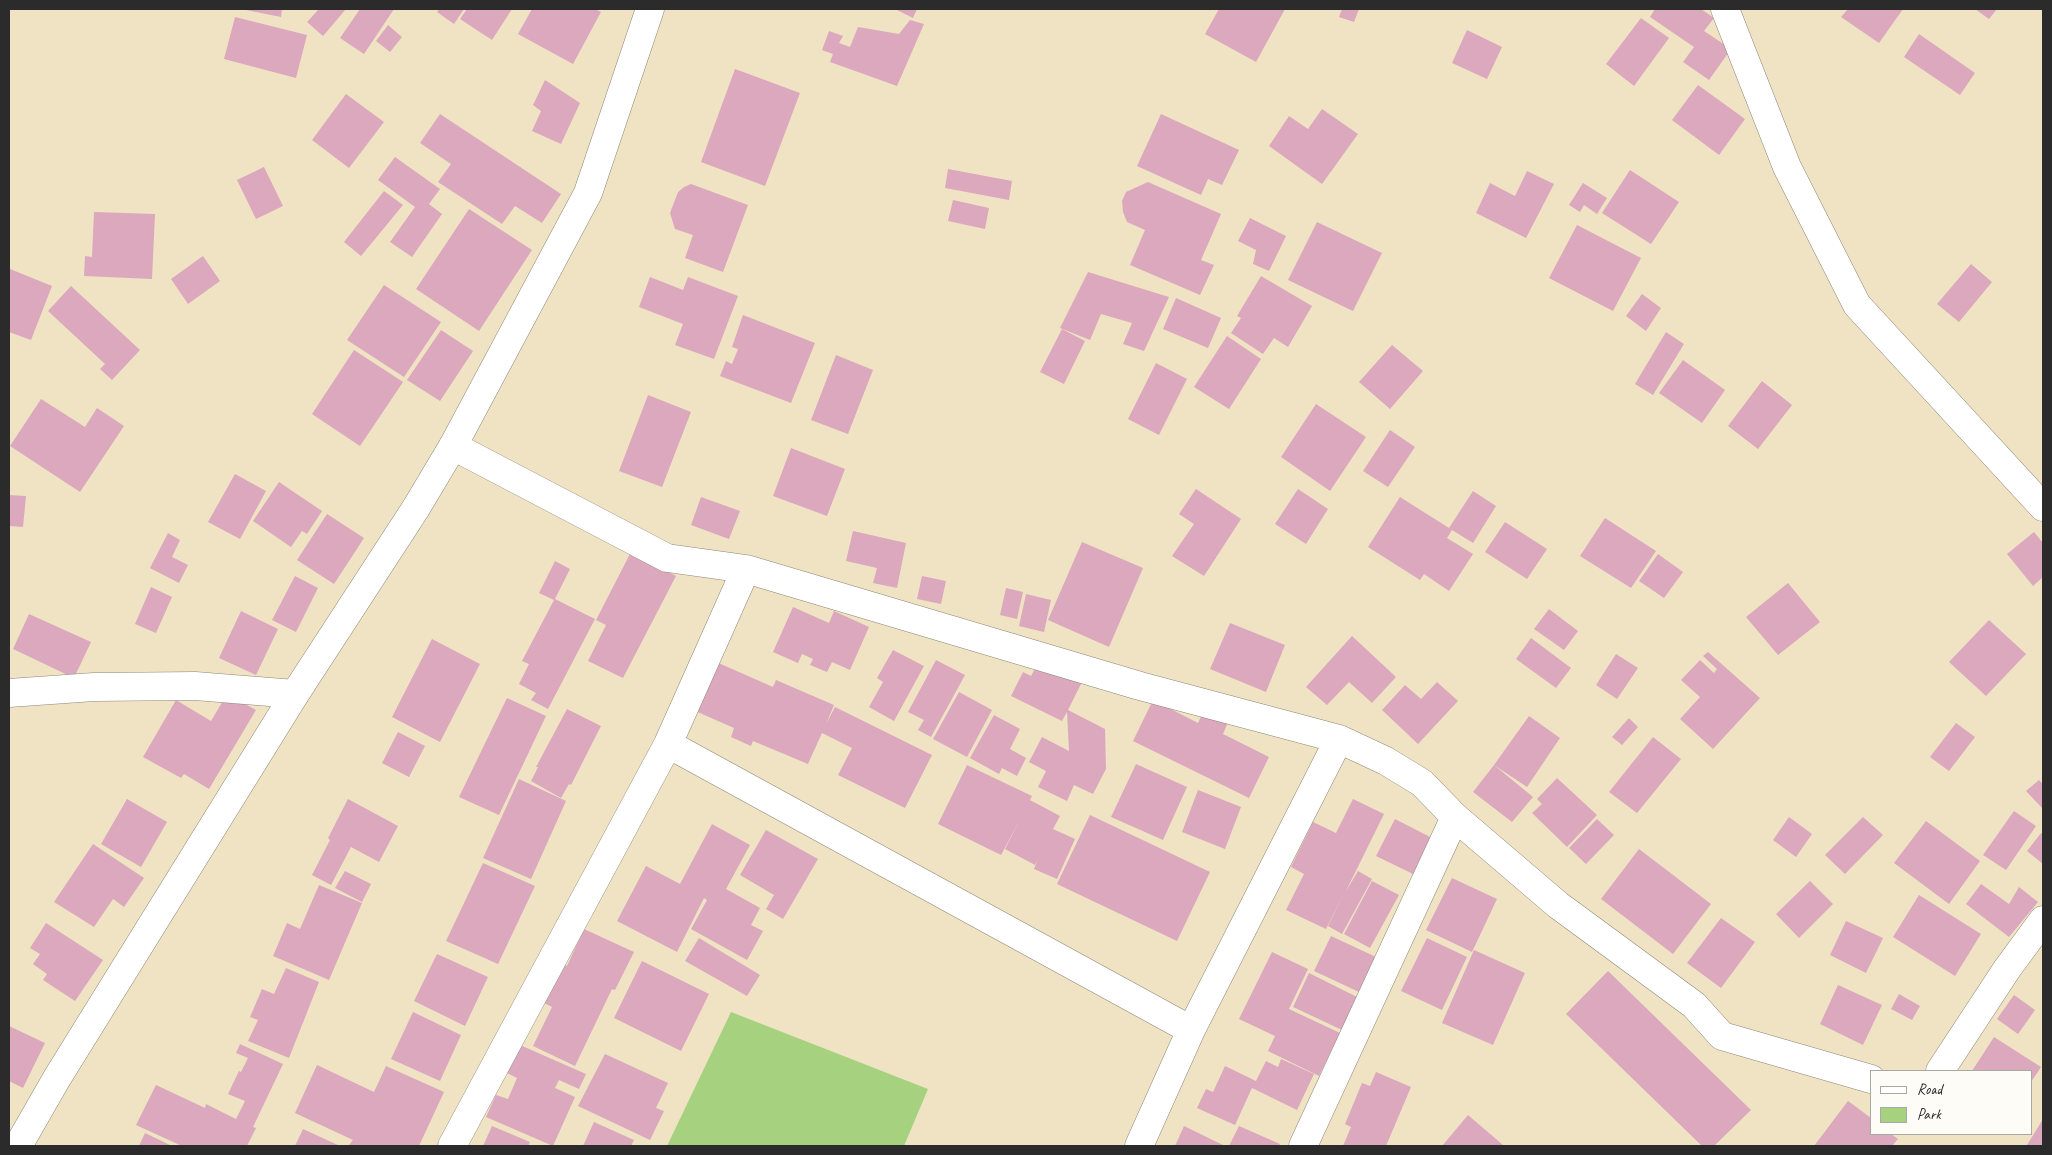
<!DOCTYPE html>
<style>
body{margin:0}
#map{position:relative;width:2052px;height:1155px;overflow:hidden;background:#efe3c4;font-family:Caveat,sans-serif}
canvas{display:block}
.frame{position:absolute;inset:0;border:10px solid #2b2b2b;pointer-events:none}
.legend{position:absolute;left:1870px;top:1070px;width:162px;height:65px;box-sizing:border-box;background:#fdfcf7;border:1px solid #a9a8a5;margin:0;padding:6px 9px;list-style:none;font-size:15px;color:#2b2b2b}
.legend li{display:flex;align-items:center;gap:10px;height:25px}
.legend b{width:25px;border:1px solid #a9a8a5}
</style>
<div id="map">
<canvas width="2052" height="1155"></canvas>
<div class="frame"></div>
<ul class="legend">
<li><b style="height:6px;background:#fff"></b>Road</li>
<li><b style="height:14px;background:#a6d27f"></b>Park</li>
</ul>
</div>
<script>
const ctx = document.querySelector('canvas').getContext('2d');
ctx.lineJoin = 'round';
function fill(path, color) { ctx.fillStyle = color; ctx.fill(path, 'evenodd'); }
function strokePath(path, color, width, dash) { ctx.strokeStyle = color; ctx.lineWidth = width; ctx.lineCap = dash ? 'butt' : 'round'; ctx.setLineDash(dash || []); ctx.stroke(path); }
const green = new Path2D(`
 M 731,1012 L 928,1089 L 904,1146 L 667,1146 Z`);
const building = new Path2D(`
 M 241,9 L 282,9 L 281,17 Z
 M 319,9 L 346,9 L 323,36 L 307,22 Z
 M 360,9 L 394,9 L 364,54 L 340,38 Z
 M 439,9 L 464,9 L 454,24 L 437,12 Z
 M 467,9 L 512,9 L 492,40 L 460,19 Z
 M 532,9 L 595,9 L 601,12 L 573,64 L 518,34 Z
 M 895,9 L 917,9 L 913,18 Z
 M 1219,9 L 1285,9 L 1256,62 L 1205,34 Z
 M 1342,9 L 1359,9 L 1354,22 L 1339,17 Z
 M 1655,9 L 1701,9 L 1714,18 L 1704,31 L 1731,49 L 1709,80 L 1683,62 L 1694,47 L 1650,17 Z
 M 1848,9 L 1903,9 L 1879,43 L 1841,17 Z
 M 1975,9 L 1997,9 L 1989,19 Z
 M 235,17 L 307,35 L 296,78 L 224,59 Z
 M 1641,18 L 1669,38 L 1634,86 L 1606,64 Z
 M 910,20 L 924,24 L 897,86 L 830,62 L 833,54 L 822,50 L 829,31 L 843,36 L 839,43 L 850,47 L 858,27 L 899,34 Z
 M 388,25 L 402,37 L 390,52 L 376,41 Z
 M 1467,30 L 1502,47 L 1487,79 L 1452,63 Z
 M 1919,34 L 1975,73 L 1960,95 L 1904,57 Z
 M 735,69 L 800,93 L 765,186 L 701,162 Z
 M 545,80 L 580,103 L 561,144 L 532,131 L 541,111 L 533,105 Z
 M 1698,85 L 1745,119 L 1719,155 L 1672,120 Z
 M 346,94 L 384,122 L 349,168 L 312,140 Z
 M 1322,109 L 1358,134 L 1322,184 L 1269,146 L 1289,116 L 1308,129 Z
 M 440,114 L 561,194 L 542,223 L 515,206 L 502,224 L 438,182 L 451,164 L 420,143 Z
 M 1161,114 L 1239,150 L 1222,185 L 1208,179 L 1201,195 L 1137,166 Z
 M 395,157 L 440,189 L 429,204 L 442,214 L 412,257 L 390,242 L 415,207 L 378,180 Z
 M 264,167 L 283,206 L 256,219 L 237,180 Z
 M 948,169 L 1012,181 L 1009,200 L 945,188 Z
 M 1630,170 L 1679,202 L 1651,244 L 1602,213 Z
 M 1527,171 L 1554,184 L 1526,238 L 1476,213 L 1490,183 L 1515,196 Z
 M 1148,182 L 1221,214 L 1201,260 L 1214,265 L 1200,295 L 1130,265 L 1145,230 L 1127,222 L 1123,212 L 1122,201 L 1126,192 Z
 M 1583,183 L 1607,198 L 1597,214 L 1584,205 L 1580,212 L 1569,205 Z
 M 691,184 L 748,205 L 723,272 L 685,258 L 693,235 L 675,229 L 670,213 L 678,192 L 684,187 Z
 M 384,191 L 403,205 L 361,256 L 344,242 Z
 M 953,200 L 989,208 L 985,229 L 948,221 Z
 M 469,209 L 532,250 L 479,331 L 416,289 Z
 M 94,212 L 155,214 L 152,279 L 84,276 L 85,256 L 92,257 Z
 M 1250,218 L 1286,236 L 1269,271 L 1253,264 L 1256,250 L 1238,241 Z
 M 1317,222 L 1382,253 L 1353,311 L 1288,280 Z
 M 1577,225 L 1641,258 L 1613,311 L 1549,278 Z
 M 203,256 L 220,281 L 188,304 L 171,279 Z
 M 1971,264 L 1992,282 L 1959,322 L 1937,304 Z
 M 10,269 L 52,286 L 31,340 L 9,332 L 9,273 Z
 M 1088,272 L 1169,297 L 1144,351 L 1123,344 L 1132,323 L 1101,314 L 1090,340 L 1060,328 Z
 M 1261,276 L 1312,306 L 1288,347 L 1274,338 L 1263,354 L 1231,333 L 1241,318 L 1237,316 Z
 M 650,277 L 683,290 L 688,277 L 738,296 L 714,359 L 675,345 L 683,324 L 639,307 Z
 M 384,285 L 441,322 L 404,377 L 347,340 Z
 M 71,286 L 140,350 L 112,380 L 100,369 L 105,364 L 48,311 Z
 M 1642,294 L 1661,308 L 1646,331 L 1626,316 Z
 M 1176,298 L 1221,318 L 1208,348 L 1163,329 Z
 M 743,315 L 815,343 L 791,403 L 720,376 L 726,361 L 732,364 L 738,349 L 732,347 Z
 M 1062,329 L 1085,341 L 1064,384 L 1040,372 Z
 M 441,330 L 473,351 L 440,401 L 407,380 Z
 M 1666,332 L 1684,344 L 1653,395 L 1635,384 Z
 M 1227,336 L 1261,359 L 1229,409 L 1194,387 Z
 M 1392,345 L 1423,371 L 1390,409 L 1359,382 Z
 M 354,350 L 403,382 L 360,446 L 312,414 Z
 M 836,355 L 873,370 L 848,434 L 811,420 Z
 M 1683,360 L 1725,390 L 1702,423 L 1659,393 Z
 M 1156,363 L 1187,379 L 1159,435 L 1128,419 Z
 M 1762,381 L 1792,405 L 1758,449 L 1728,426 Z
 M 648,395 L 691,412 L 662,487 L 619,471 Z
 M 41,399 L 85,427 L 97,408 L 124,426 L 80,492 L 10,446 Z
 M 1316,404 L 1366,437 L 1330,491 L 1281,457 Z
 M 1390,430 L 1415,447 L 1388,487 L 1363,471 Z
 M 791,448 L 845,469 L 827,516 L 773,496 Z
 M 235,474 L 266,491 L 240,539 L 208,522 Z
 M 279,482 L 322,511 L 307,534 L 302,531 L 291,547 L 253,521 Z
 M 1196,489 L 1241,519 L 1204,576 L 1172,556 L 1194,524 L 1179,514 Z
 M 1298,489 L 1328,509 L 1306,544 L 1275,524 Z
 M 1473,491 L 1496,506 L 1473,543 L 1452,530 L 1447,538 L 1473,554 L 1449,591 L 1424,574 L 1420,580 L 1368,547 L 1400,497 L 1449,528 Z
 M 9,495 L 26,496 L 23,527 L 9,526 Z
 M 701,497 L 740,511 L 729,539 L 691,525 Z
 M 327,514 L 364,538 L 334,584 L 297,560 Z
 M 1605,518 L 1656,551 L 1631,588 L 1580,556 Z
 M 1505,522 L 1547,549 L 1527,579 L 1485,552 Z
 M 853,531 L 906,543 L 897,588 L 873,583 L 877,568 L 846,561 Z
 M 2034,532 L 2043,543 L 2043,577 L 2033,586 L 2007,554 Z
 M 168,533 L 180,540 L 172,557 L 188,565 L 179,583 L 150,568 Z
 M 1082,542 L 1143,568 L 1109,647 L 1048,620 Z
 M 631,552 L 676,576 L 623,678 L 588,661 L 606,625 L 596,620 Z
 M 1658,554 L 1683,572 L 1664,598 L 1639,581 Z
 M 555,561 L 570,569 L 555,599 L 595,619 L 548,709 L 531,700 L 536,693 L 519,684 L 529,664 L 522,661 L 554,600 L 539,593 Z
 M 295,576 L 318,588 L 296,632 L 272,620 Z
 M 922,576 L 946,581 L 941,604 L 917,599 Z
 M 1788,583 L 1820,622 L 1778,655 L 1746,617 Z
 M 151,587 L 172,597 L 156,633 L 135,624 Z
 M 1006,588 L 1023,592 L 1017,619 L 1000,615 Z
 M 1026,594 L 1051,600 L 1044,632 L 1019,626 Z
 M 793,607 L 829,623 L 834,611 L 869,627 L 850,670 L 832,662 L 827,672 L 810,665 L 813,659 L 802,654 L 798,663 L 773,652 Z
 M 1549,609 L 1578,631 L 1564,650 L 1534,629 Z
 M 241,611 L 278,629 L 256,675 L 219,658 Z
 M 29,614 L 91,642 L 74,678 L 13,649 Z
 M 1989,620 L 2026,654 L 1986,696 L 1949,662 Z
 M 1230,623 L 1285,645 L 1266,692 L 1210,669 Z
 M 1352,636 L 1396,677 L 1372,703 L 1349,682 L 1327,705 L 1306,687 Z
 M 1531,638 L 1571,668 L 1556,688 L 1516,659 Z
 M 432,639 L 480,664 L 440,742 L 392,717 Z
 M 893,650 L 924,666 L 894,721 L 869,707 L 883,682 L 877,678 Z
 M 1708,652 L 1760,698 L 1713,749 L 1680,719 L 1700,697 L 1681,680 L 1700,660 L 1714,673 L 1717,669 L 1703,656 Z
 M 1616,654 L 1638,668 L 1617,699 L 1596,685 Z
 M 1040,659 L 1083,680 L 1068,710 L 1105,729 L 1106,769 L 1093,794 L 1074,785 L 1067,801 L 1038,787 L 1046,771 L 1029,762 L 1042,737 L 1069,751 L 1067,712 L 1062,721 L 1011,696 L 1023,672 L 1031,676 Z
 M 936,660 L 965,675 L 931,737 L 918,730 L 924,720 L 908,712 Z
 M 714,661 L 773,687 L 776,680 L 834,705 L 826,724 L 835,707 L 932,755 L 905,808 L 838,775 L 852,748 L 822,733 L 808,764 L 753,741 L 751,746 L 731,737 L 734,728 L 693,710 Z
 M 1437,682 L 1458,701 L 1418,744 L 1382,710 L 1405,685 L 1421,699 Z
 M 959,692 L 992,710 L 967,757 L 933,739 Z
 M 227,694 L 256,710 L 209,789 L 184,774 L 181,778 L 143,757 L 176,700 L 211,721 Z
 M 507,698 L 546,716 L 499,815 L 459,797 Z
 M 1153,700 L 1198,723 L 1204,710 L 1228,722 L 1223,734 L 1269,757 L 1249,798 L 1133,741 Z
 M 567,709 L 601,726 L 571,785 L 569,784 L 561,798 L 531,781 L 538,767 L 536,767 Z
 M 994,715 L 1020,729 L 1010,749 L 1026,758 L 1017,776 L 1002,768 L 999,774 L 970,758 Z
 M 1529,716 L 1560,738 L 1527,787 L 1494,765 Z
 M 1629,718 L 1638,727 L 1622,745 L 1612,737 Z
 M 1956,723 L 1975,737 L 1949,771 L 1930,757 Z
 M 398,732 L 425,746 L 409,777 L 382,763 Z
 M 1653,737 L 1681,759 L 1637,813 L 1609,792 Z
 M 1136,764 L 1187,787 L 1163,840 L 1111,817 Z
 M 967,765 L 1032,796 L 1030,800 L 1060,816 L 1053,829 L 1075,839 L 1057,879 L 1034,869 L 1038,859 L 1035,865 L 1005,849 L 1021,818 L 1001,855 L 938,824 Z
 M 1494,765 L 1533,797 L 1512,822 L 1473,792 Z
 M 1557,778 L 1597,815 L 1567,847 L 1532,813 L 1542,804 L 1537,799 Z
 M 519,779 L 566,801 L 531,879 L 483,858 Z
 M 2039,780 L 2043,784 L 2043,809 L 2026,791 Z
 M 1198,790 L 1241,807 L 1225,849 L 1182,832 Z
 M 127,799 L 167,822 L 141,867 L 101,844 Z
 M 348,799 L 398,826 L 379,862 L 351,847 L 331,885 L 312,875 L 330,840 L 328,838 Z
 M 1353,799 L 1384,814 L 1346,891 L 1358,871 L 1372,879 L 1342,934 L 1328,926 L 1344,893 L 1326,929 L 1286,910 L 1304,874 L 1291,867 L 1313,822 L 1336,833 Z
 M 2014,811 L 2036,826 L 2006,870 L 1983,855 Z
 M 1090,815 L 1210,872 L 1177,941 L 1057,884 Z
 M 1789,817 L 1812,834 L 1796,857 L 1773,840 Z
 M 1863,817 L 1883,835 L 1845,874 L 1825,855 Z
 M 1395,819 L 1432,838 L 1413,874 L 1376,856 Z
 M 1597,819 L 1614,835 L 1586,864 L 1569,848 Z
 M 1926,821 L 1980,861 L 1949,904 L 1894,863 Z
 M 712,824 L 750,845 L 726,889 L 760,908 L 751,925 L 763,931 L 747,960 L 691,929 L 707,900 L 704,898 L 677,952 L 617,921 L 646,866 L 680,884 Z
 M 766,830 L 818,859 L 783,919 L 766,909 L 774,895 L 740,875 Z
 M 2041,833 L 2043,835 L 2043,864 L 2027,851 Z
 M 93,844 L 144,878 L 124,907 L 113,899 L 94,927 L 54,902 Z
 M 1639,849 L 1711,904 L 1673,954 L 1601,899 Z
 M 483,863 L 535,886 L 498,964 L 446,941 Z
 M 345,871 L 371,884 L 362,902 L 335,888 Z
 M 1452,878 L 1497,899 L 1472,952 L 1426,930 Z
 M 1372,881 L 1399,895 L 1370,948 L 1344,934 Z
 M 1810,881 L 1833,904 L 1799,938 L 1776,914 Z
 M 1981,884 L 2009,904 L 2019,887 L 2038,902 L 2009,937 L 1966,904 Z
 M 319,885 L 362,903 L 329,980 L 273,956 L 287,923 L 300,929 Z
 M 1919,895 L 1981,934 L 1955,976 L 1893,937 Z
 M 1721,918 L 1755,942 L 1721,988 L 1687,963 Z
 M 1846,921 L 1883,938 L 1866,973 L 1830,955 Z
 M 46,923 L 103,960 L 75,1001 L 43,980 L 47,974 L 33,964 L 40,954 L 30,948 Z
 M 584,929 L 634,952 L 615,990 L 612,989 L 575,1066 L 533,1046 L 552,1007 L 540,1001 L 558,962 L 567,966 Z
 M 1331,936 L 1376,957 L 1359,992 L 1314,971 Z
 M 699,938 L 760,975 L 747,996 L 685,961 Z
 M 1427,938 L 1467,957 L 1442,1010 L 1401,991 Z
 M 1474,950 L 1525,973 L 1493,1045 L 1442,1023 Z
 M 1272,952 L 1308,969 L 1289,1009 L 1340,1033 L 1319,1076 L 1268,1051 L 1275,1036 L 1239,1019 Z
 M 437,954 L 488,977 L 465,1026 L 414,1001 Z
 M 642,961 L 709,994 L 681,1051 L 614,1018 Z
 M 286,968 L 319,982 L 289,1058 L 248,1041 L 258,1020 L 250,1017 L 262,989 L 274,994 Z
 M 1608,971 L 1751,1110 L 1714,1146 L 1702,1146 L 1566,1014 Z
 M 1309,973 L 1359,998 L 1342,1030 L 1293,1007 Z
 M 1838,985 L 1882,1005 L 1863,1045 L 1820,1024 Z
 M 1899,994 L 1920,1006 L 1912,1020 L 1891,1009 Z
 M 2014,995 L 2035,1010 L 2018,1034 L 1997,1019 Z
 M 413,1012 L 461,1035 L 440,1081 L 391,1059 Z
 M 9,1026 L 45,1043 L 23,1088 L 9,1081 Z
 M 1994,1037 L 2041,1067 L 2031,1082 L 2031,1071 L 1972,1071 Z
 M 240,1044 L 283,1064 L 253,1127 L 256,1128 L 247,1146 L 182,1146 L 136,1125 L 156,1085 L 205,1108 L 206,1104 L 236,1119 L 245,1101 L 228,1094 L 239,1071 L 241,1072 L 248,1058 L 236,1053 Z
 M 520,1045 L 586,1074 L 579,1089 L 559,1080 L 555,1088 L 575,1097 L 553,1146 L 486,1117 L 496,1095 L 508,1099 L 517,1078 L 507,1073 Z
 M 605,1054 L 668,1083 L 656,1108 L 664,1111 L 650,1140 L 578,1106 Z
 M 1281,1059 L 1314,1074 L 1297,1110 L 1252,1088 L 1235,1125 L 1197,1108 L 1206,1089 L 1213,1092 L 1225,1066 L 1256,1081 L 1266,1061 L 1278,1067 Z
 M 317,1065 L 374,1092 L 386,1066 L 444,1092 L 419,1146 L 353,1146 L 349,1145 L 353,1140 L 295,1113 Z
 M 1376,1072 L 1411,1087 L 1386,1146 L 1343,1146 L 1351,1127 L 1345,1124 L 1362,1083 L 1370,1086 Z
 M 1848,1101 L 1871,1118 L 1871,1134 L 1891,1134 L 1898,1139 L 1892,1146 L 1814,1146 Z
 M 1468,1115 L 1503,1145 L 1502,1146 L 1442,1146 Z
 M 2043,1119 L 2043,1146 L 2028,1146 L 2027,1145 Z
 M 594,1122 L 634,1140 L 631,1146 L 583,1146 Z
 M 492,1126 L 530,1142 L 528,1146 L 483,1146 Z
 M 1184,1126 L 1225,1146 L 1175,1146 Z
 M 1239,1126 L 1280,1144 L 1279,1146 L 1229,1146 Z
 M 303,1129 L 340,1146 L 295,1146 Z
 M 145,1133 L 172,1146 L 139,1146 Z`);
const street = new Path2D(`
 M 1725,9 L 1787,167 L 1857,305 L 2043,507
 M 453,446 L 667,558 L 746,569 L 1140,686 L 1339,739 L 1386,761 L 1422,783 L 1455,817 L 1558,905 L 1694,1005 L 1722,1036 L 1871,1079
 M 9,693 L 94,687 L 195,686 L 295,694
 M 668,744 L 1191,1030
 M 1940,1071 L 2007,969 L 2043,920
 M 452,1146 L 668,744 L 746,569
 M 1139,1146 L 1191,1030 L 1339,739
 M 1303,1146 L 1455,817`);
const secondary = new Path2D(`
 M 18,1146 L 57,1078 L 295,694 L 416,508 L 453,446 L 588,193 L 650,9`);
fill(green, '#a6d27f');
fill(building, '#dba8be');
strokePath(street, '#8d8778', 29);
strokePath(secondary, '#8d8778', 29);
strokePath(street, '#fff', 28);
strokePath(secondary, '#fff', 28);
</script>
